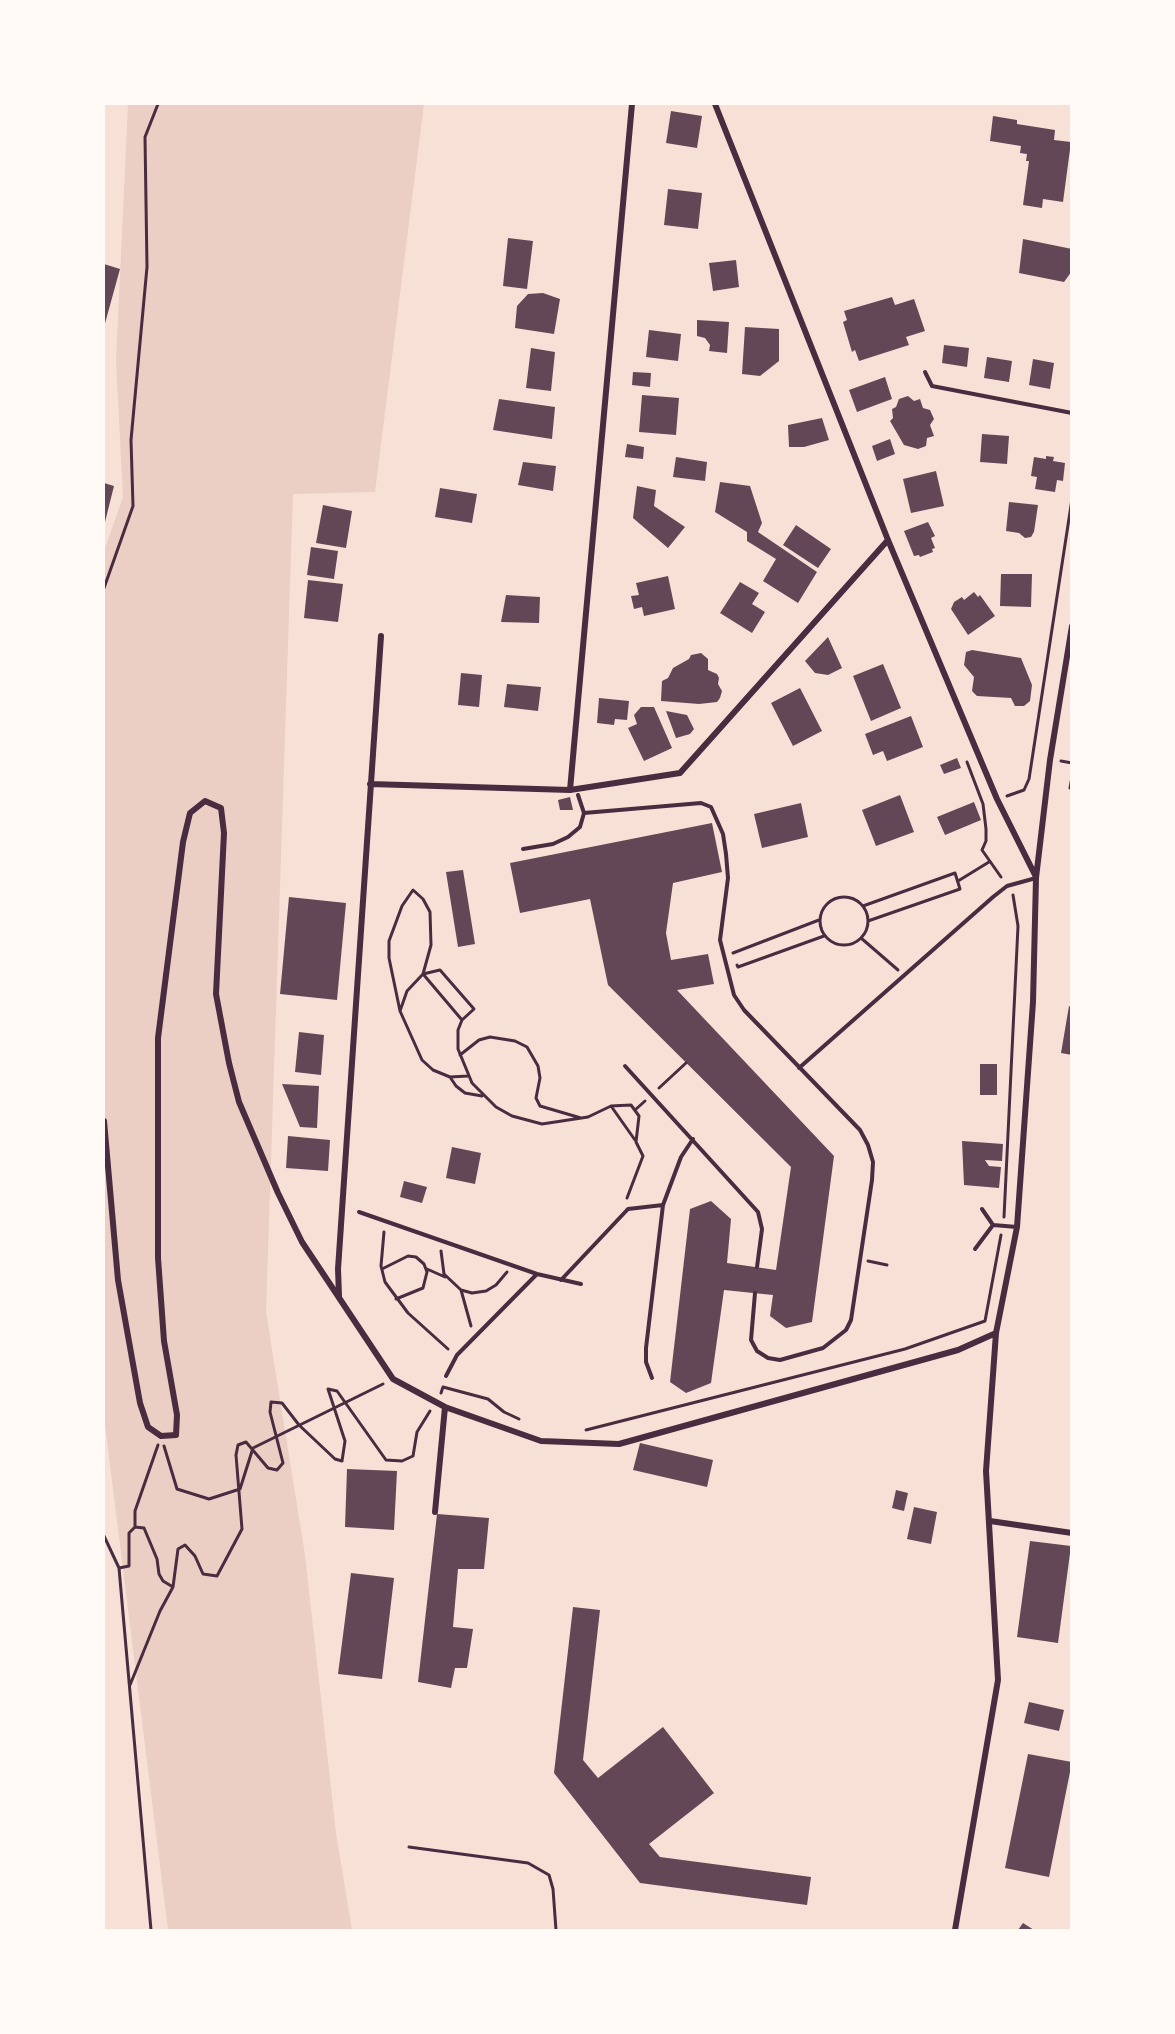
<!DOCTYPE html>
<style>
body{margin:0}
#map{position:relative;width:1175px;height:2034px;overflow:hidden;background:#f7e1d7;font-family:"Roboto Condensed",sans-serif}
canvas{display:block}
.frame{position:absolute;inset:0;border:105px solid #fffaf5;pointer-events:none}
</style>
<div id="map">
<canvas width="1175" height="2034"></canvas>
<div class="frame"></div>
</div>
<script>
const ctx = document.querySelector('canvas').getContext('2d');
ctx.lineJoin = 'round';
function paint(path, color) { ctx.fillStyle = color; ctx.fill(path, 'evenodd'); }
const shape = rows => new Path2D(rows.map(r => 'M' + r).join(''));
function trace(path, color, width, dash) { ctx.strokeStyle = color; ctx.lineWidth = width; ctx.lineCap = dash ? 'butt' : 'round'; ctx.setLineDash(dash || []); ctx.stroke(path); }
const green = shape([
 [128,104,424,104,375,492,293,494,266,1312,305,1555,336,1833,352,1930,168,1930,104,1417,104,551,123,497,116,361]
]);
const building = shape([
 [671,111,702,116,697,148,666,143],
 [993,116,1017,120,1017,124,1055,130,1054,140,1071,142,1063,202,1043,199,1042,208,1023,205,1029,161,1026,161,1027,154,1020,153,1021,146,990,141],
 [668,189,702,193,698,229,664,225],
 [508,238,533,241,527,289,503,286],
 [1023,239,1072,249,1072,271,1064,282,1019,273],
 [736,260,739,287,713,291,709,263],
 [104,264,120,269,104,327],
 [543,293,560,299,554,334,515,328,517,306,528,294],
 [892,297,895,305,914,299,925,331,906,337,909,345,859,361,855,350,852,352,843,322,847,320,844,311],
 [697,320,729,322,727,353,709,351,710,345,705,338,697,336],
 [745,327,779,329,779,361,760,376,742,374],
 [649,330,681,334,678,361,646,357],
 [944,345,969,348,967,367,942,363],
 [531,348,555,352,551,391,526,388],
 [987,357,1012,361,1009,382,984,378],
 [1033,359,1054,363,1050,389,1029,385],
 [633,372,651,373,650,387,632,385],
 [885,377,892,399,857,412,849,390],
 [642,395,679,398,676,435,639,432],
 [908,396,914,401,920,399,923,408,930,410,934,419,930,425,934,436,927,438,926,446,918,449,904,445,890,421,893,418,892,409,896,407,899,399],
 [499,399,555,407,552,439,493,430],
 [822,418,829,440,804,447,789,447,788,425],
 [982,434,1009,436,1007,464,980,462],
 [890,439,895,454,877,461,872,446],
 [627,444,644,447,643,459,625,457],
 [1046,456,1054,457,1053,461,1065,463,1063,481,1057,480,1055,492,1035,489,1037,477,1031,476,1034,457,1046,459],
 [676,457,707,462,705,481,673,477],
 [523,462,556,466,553,491,518,485],
 [936,471,944,506,911,513,903,479],
 [720,482,750,486,762,523,758,532,817,572,798,603,763,581,776,559,747,541,747,532,715,512],
 [104,483,114,486,104,526],
 [637,486,656,490,654,506,685,527,668,548,633,518],
 [440,488,477,494,472,523,435,517],
 [1009,502,1038,505,1034,532,1031,537,1025,538,1019,533,1006,531],
 [323,505,352,511,346,548,316,543],
 [928,522,935,536,931,538,935,548,932,549,933,552,920,557,919,555,914,556,904,531],
 [796,525,831,549,818,568,783,545],
 [311,547,338,551,334,579,307,575],
 [1001,574,1032,574,1031,607,1000,606],
 [668,576,675,609,644,616,642,607,634,609,631,596,639,595,636,583],
 [308,580,343,584,338,622,304,618],
 [740,582,759,593,752,604,765,612,752,633,720,613],
 [974,592,978,597,980,595,995,616,968,635,951,609,954,602,962,597,964,600],
 [506,595,540,597,539,623,501,622],
 [828,637,842,668,828,675,815,673,805,661],
 [972,650,1021,658,1032,685,1030,701,1024,706,1015,706,1011,698,977,696,972,691,974,677,964,665,966,652],
 [701,653,708,659,708,670,717,674,719,678,718,684,722,691,720,698,717,702,699,704,661,701,662,681,668,678,673,668,689,659,691,655],
 [883,664,901,708,871,721,853,676],
 [461,673,482,675,479,707,458,705],
 [507,684,541,687,538,711,504,707],
 [800,688,822,731,793,746,771,703],
 [599,698,629,701,627,720,615,719,614,725,597,723],
 [641,707,654,707,672,748,644,761,628,728,637,724,634,715],
 [666,711,687,715,694,729,690,734,676,738],
 [911,716,923,747,887,761,883,751,873,755,865,734],
 [957,758,961,768,944,774,940,765],
 [900,795,914,832,876,846,862,810],
 [570,797,573,810,560,810,558,800],
 [974,802,981,820,945,835,937,817],
 [801,803,808,837,762,848,754,814],
 [712,823,722,872,673,883,666,933,671,960,708,954,714,984,677,990,834,1156,812,1322,786,1328,770,1316,773,1295,724,1290,711,1383,686,1393,670,1382,690,1209,711,1201,731,1219,727,1263,776,1270,791,1167,608,985,590,899,520,913,510,863],
 [463,870,475,944,458,947,446,872],
 [289,897,346,903,337,1000,280,994],
 [1069,1006,1072,1007,1072,1055,1061,1053],
 [299,1032,324,1035,321,1075,295,1072],
 [980,1064,997,1064,997,1095,980,1095],
 [282,1084,319,1086,317,1128,300,1127],
 [288,1136,330,1140,328,1171,286,1168],
 [962,1141,1003,1144,1002,1161,985,1160,989,1166,1001,1167,999,1188,964,1185],
 [452,1147,481,1153,475,1184,446,1178],
 [404,1181,427,1187,422,1203,400,1197],
 [640,1443,713,1460,707,1487,633,1470],
 [347,1469,397,1471,394,1530,345,1527],
 [896,1490,908,1493,904,1511,892,1508],
 [914,1507,937,1512,931,1544,907,1539],
 [437,1514,489,1518,484,1569,458,1569,453,1627,473,1629,467,1668,455,1668,451,1688,418,1682],
 [1030,1541,1071,1546,1058,1643,1017,1637],
 [351,1573,394,1578,382,1679,338,1674],
 [573,1607,600,1610,583,1760,598,1778,663,1727,714,1793,649,1844,660,1857,811,1877,807,1905,640,1883,554,1773],
 [1029,1702,1064,1710,1059,1731,1024,1723],
 [1028,1754,1072,1762,1049,1877,1005,1868],
 [1023,1923,1034,1930,1018,1930]
]);
const path = shape([
 [104,588,133,506,131,440,147,267,145,137,158,104],
 [1061,761,1072,763],
 [967,762,983,804,986,829,986,841,982,850,1001,877],
 [1070,788,1072,777],
 [1007,796,1024,790,1029,779,1072,499],
 [958,881,989,862],
 '820 921a24 24 0 1 1 48 0a24 24 0 1 1-48 0Z',
 [863,906,955,873,960,889,868,921],
 [861,938,898,970],
 [733,953,819,920],
 [737,965,738,967,824,936],
 [400,1011,407,991,423,974,431,945,430,912,423,899,413,890,402,906,389,941,389,958,400,1011,422,1060,433,1070,450,1077,468,1076],
 [462,1020,474,1009,440,970,423,974,462,1020,458,1030,458,1049,472,1083,496,1107,512,1116,542,1124,588,1117,611,1106,631,1105,639,1116,636,1142,643,1156,627,1198],
 [460,1055,479,1040,490,1037,515,1041,527,1047,538,1066,540,1078,536,1098,540,1106,581,1118],
 [450,1077,456,1086,465,1093,482,1096],
 [659,1088,686,1063],
 [611,1106,635,1140],
 [635,1110,645,1101],
 [1004,1217,1018,926,1013,895],
 [384,1232,381,1266,385,1282,408,1313,448,1349],
 [441,1251,444,1274,461,1290,472,1293,486,1291,496,1285,507,1272],
 [868,1261,887,1265],
 [382,1269,408,1256,416,1257,424,1264,427,1272,423,1288,396,1299],
 [427,1269,445,1277],
 [461,1290,471,1326],
 [441,1393,443,1387,488,1399,504,1412,519,1419],
 [586,1430,905,1349,985,1321,1001,1235],
 [164,1446,177,1489,209,1499,240,1489,253,1448,383,1384],
 [135,1527,135,1511,158,1445],
 [104,1536,119,1568,129,1566,129,1533,135,1527,144,1528,157,1559,159,1574,163,1581,173,1587,178,1549,185,1545,195,1556,203,1574,217,1576,242,1529,236,1455,238,1445,246,1442,268,1468,277,1470,283,1463,270,1412,271,1402,282,1403,299,1425,335,1459,342,1461,345,1441,328,1389,337,1391,386,1460,402,1461,413,1456,417,1432,430,1411],
 [119,1568,151,1930],
 [130,1685,160,1611,173,1587],
 [409,1847,528,1863,549,1875,553,1889,556,1930]
]);
const service = shape([
 [925,372,932,386,1072,413],
 [578,795,584,813,701,803,711,807,723,834,726,854,728,878,720,940,734,995,744,1010,860,1130,868,1145,873,1162,872,1180,851,1320,846,1330,823,1348,780,1360,768,1358,757,1351,751,1340,755,1293],
 [523,849,553,844,568,837,580,827,584,813],
 [625,1066,758,1212,762,1229,757,1267],
 [799,1068,993,897,1007,886,1036,878],
 [982,1209,993,1225],
 [359,1212,537,1274,581,1284],
 [975,1249,993,1225,1017,1227],
 [561,1280,628,1209,663,1205],
 [446,1376,457,1355,537,1274],
 [652,1378,646,1362,646,1348,663,1205,681,1157,693,1139]
]);
const minor = shape([
 [715,104,888,540,997,799,1036,877],
 [370,784,570,790,680,773,888,540],
 [570,790,632,104],
 [104,1121,118,1280,140,1403,148,1427,161,1436,176,1435,177,1415,164,1341,158,1258,158,1038,183,842,190,813,205,801,221,808,224,833,216,994,229,1063,239,1102,278,1193,302,1242,393,1379,445,1407,541,1441,619,1444,958,1350,996,1333],
 [339,1296,338,1269,381,636],
 [435,1512,445,1407],
 [990,1521,1072,1533],
 [955,1930,998,1680,986,1471,996,1333,1017,1227,1033,1002,1036,878,1050,760,1072,626]
]);
paint(green, '#ebcfc5');
paint(building, '#644757');
trace(path, '#4a2c40', 3);
trace(service, '#4a2c40', 4);
trace(minor, '#4a2c40', 6);
</script>
